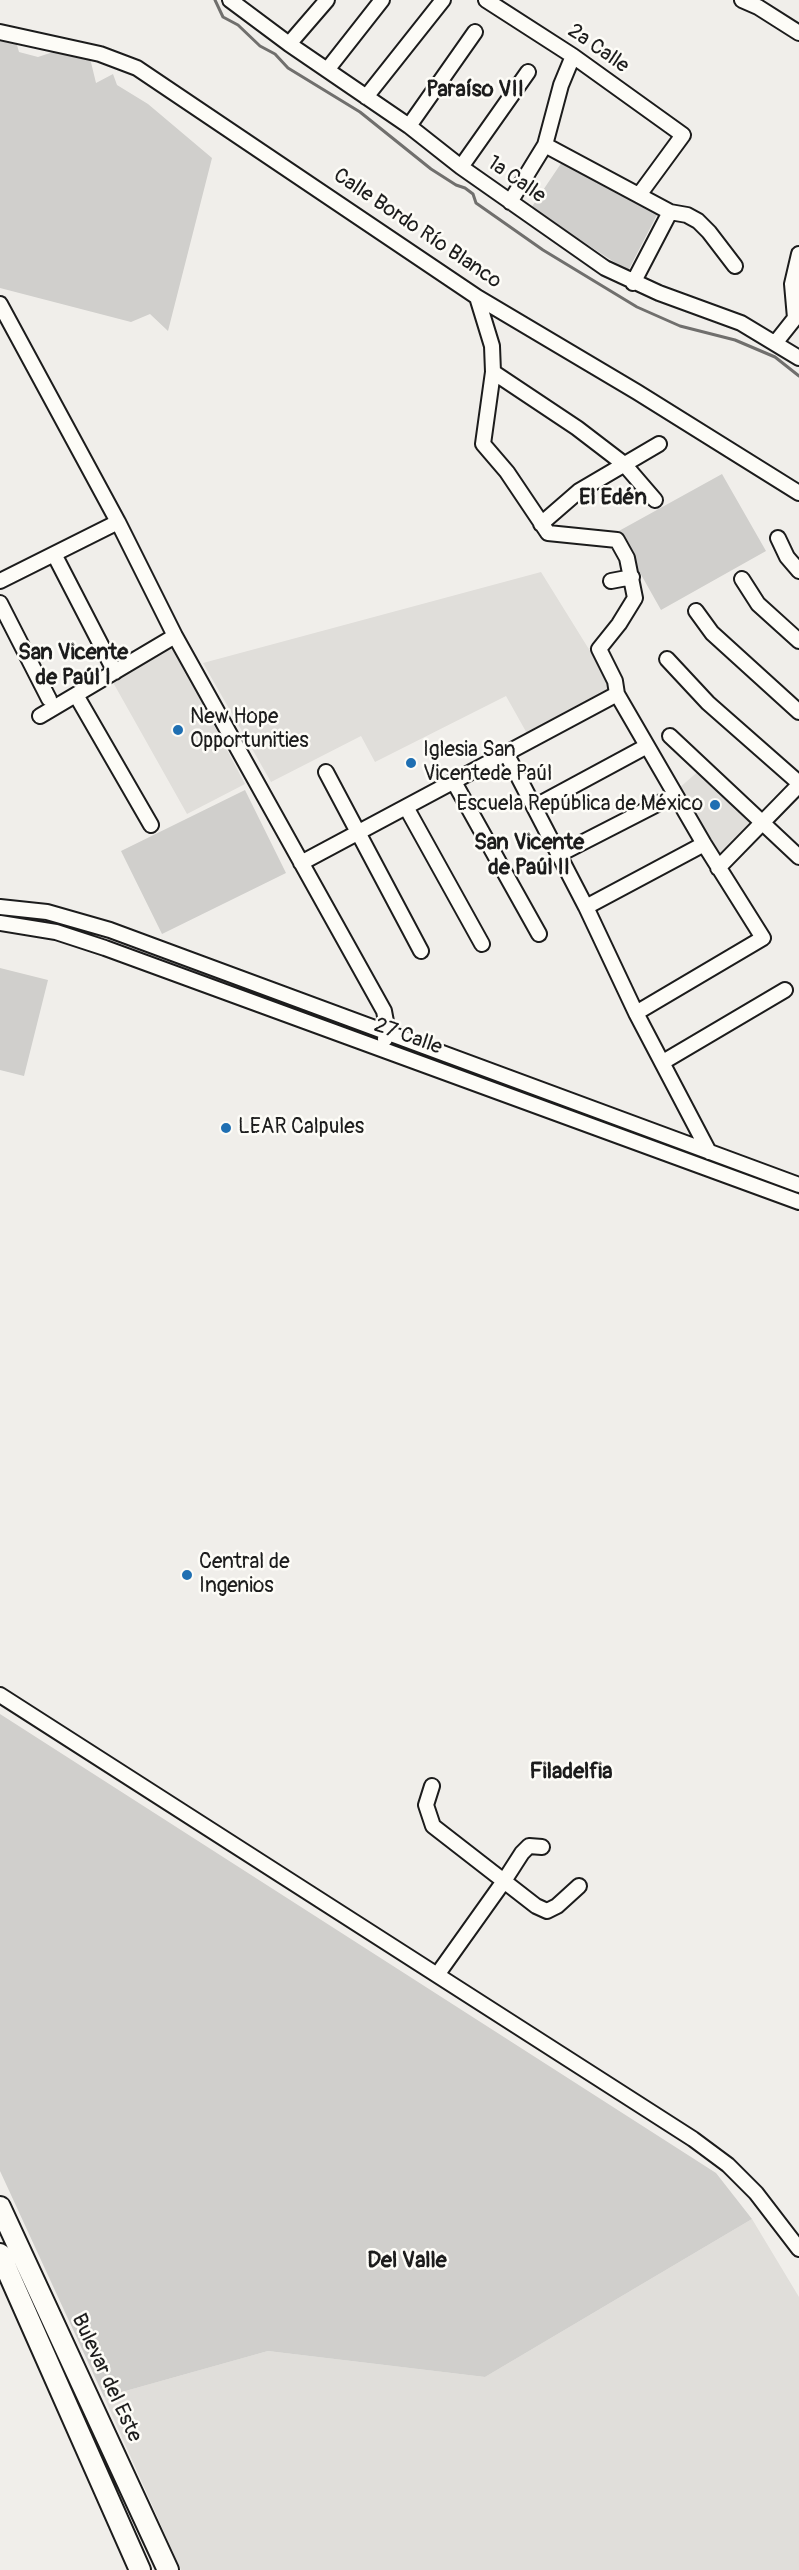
<!DOCTYPE html>
<meta charset="utf-8">
<style>
body{margin:0}
canvas{display:block;background:#f0eeea}
</style>
<canvas width="799" height="2570"></canvas>
<script>
const ctx = document.querySelector('canvas').getContext('2d');
ctx.lineJoin = 'round';
function paint(path, color) { ctx.fillStyle = color; ctx.fill(path, 'evenodd'); }
const shape = rows => new Path2D(rows.map(r => 'M' + r).join(''));
function trace(path, color, width, dash) { ctx.strokeStyle = color; ctx.lineWidth = width; ctx.lineCap = dash ? 'butt' : 'round'; ctx.setLineDash(dash || []); ctx.stroke(path); }
function write(font, color, halo, rows, align = 'center') {
  ctx.font = font + ' Pangolin,sans-serif'; ctx.lineWidth = 5; ctx.setLineDash([]); ctx.textBaseline = 'middle'; ctx.strokeStyle = halo; ctx.fillStyle = color; for (const [text, x, y, turn = 0] of rows) {
    ctx.save(); ctx.translate(x, y); ctx.rotate((+turn || 0) * Math.PI / 180); ctx.textAlign = isNaN(turn) ? turn : align; if (halo) ctx.strokeText(text, 0, 0); ctx.fillText(text, 0, 0); ctx.restore();
  }
}
const built = shape([
 [541,572,613,688,529,737,506,696,375,762,361,736,271,782,203,663],
 [170,642,245,784,187,814,110,677],
 [702,768,759,822,722,858,678,789],
 [752,2219,799,2297,799,2570,181,2570,104,2397,268,2351,485,2377]
]);
const green = shape([
 [0,34,15,38,19,52,38,57,53,52,69,50,89,54,96,83,113,74,117,85,148,104,212,158,168,331,150,314,131,322,0,288],
 [562,162,659,211,628,271,531,208],
 [722,474,766,551,661,610,617,532],
 [245,790,286,873,162,934,121,851],
 [0,968,48,980,24,1076,0,1070],
 [0,1714,716,2173,752,2219,485,2377,268,2351,104,2397,0,2171]
]);
const stream = shape([
 [215,0,223,17,238,25,260,46,275,54,288,68,360,112,431,169,456,185,465,188,473,194,476,203,543,250,637,307,680,326,735,340,775,357,799,376]
]);
const minor = shape([
 [230,0,289,44,409,126,461,167,605,268,659,293,741,323,799,358],
 [486,0,573,56,683,135,639,195],
 [742,0,758,7,799,33],
 [0,32,100,54,137,68,477,297,637,392,799,493],
 [289,44,327,0],
 [327,70,382,0],
 [366,97,443,0],
 [409,126,475,32],
 [545,145,670,212,687,215,698,221,709,232,735,266],
 [461,167,528,72],
 [510,202,545,145,561,85,573,56],
 [633,283,670,212],
 [477,297,492,346,493,372,483,444,507,472,548,533,617,540,627,558,635,598,619,624,599,649,615,681,617,694,704,844,763,938,636,1013],
 [0,304,118,522,175,636,384,1011,387,1027,385,1039],
 [776,342,795,318,792,284,799,254],
 [493,372,577,428,624,464,655,500],
 [541,524,579,491,659,444],
 [778,538,787,557,799,571],
 [54,554,115,672],
 [742,579,758,604,799,641],
 [0,581,118,522],
 [611,581,632,577],
 [0,603,49,699],
 [696,611,712,633,799,712],
 [667,659,708,703,799,783],
 [76,695,151,825],
 [40,716,175,636],
 [670,736,799,857],
 [506,753,586,907,636,1013,709,1152],
 [326,772,421,951],
 [454,782,539,934],
 [406,807,482,944],
 [534,807,647,746],
 [558,855,675,795],
 [301,863,617,694],
 [718,868,799,785],
 [0,907,47,912,110,930,799,1185],
 [586,907,704,844],
 [0,923,56,932,105,948,799,1202],
 [663,1062,785,990],
 [0,1695,693,2139,728,2165,756,2193,799,2249],
 [432,1786,426,1805,433,1826,536,1906,547,1911,557,1906,579,1886],
 [437,1975,504,1881,522,1853,529,1846,542,1847]
]);
const highway = shape([
 [0,2207,168,2570],
 [0,2254,140,2570]
]);
const markers = [
 [178,730,6,"#1f6fb2"],
 [411,763,6,"#1f6fb2"],
 [715,805,6,"#1f6fb2"],
 [226,1128,6,"#1f6fb2"],
 [187,1575,6,"#1f6fb2"]
];
const streetNames = [
 ["2a Calle",598,49,35],
 ["1a Calle",516,180,35],
 ["Calle Bordo Río Blanco",417,229,34],
 ["27 Calle",408,1037,20],
 ["Bulevar del Este",106,2378,65]
];
const poiNames = [
 ["New Hope",190,718],
 ["Opportunities",190,742],
 ["Iglesia San",423,751],
 ["Vicentede Paúl",423,775],
 ["Escuela República de México",703,805,"right"],
 ["LEAR Calpules",238,1128],
 ["Central de",199,1563],
 ["Ingenios",199,1587]
];
const neighbourhoodNames = [
 ["Paraíso VII",475,90],
 ["El Edén",613,498],
 ["San Vicente",73,653],
 ["de Paúl I",73,678],
 ["San Vicente",529,843],
 ["de Paúl II",529,868],
 ["Filadelfia",571,1772],
 ["Del Valle",407,2261]
];
paint(built, '#e0deda');
paint(green, '#d0cfcc');
trace(stream, '#706f6d', 3);
trace(minor, '#1c1c1c', 18);
trace(highway, '#1c1c1c', 24);
trace(minor, '#fdfcf7', 14);
trace(highway, '#fdfcf7', 20);
for (const [x, y, r, color] of markers) { const dot = new Path2D(); dot.arc(x, y, r, 0, 2 * Math.PI); ctx.fillStyle = color; ctx.fill(dot); trace(dot, '#fdfcf7', 2); }
write('21px', '#1c1c1c', '#fdfcf7', streetNames);
write('21px', '#1c1c1c', '#fdfcf7', poiNames, 'left');
write('bold 22px', '#1c1c1c', '#fdfcf7', neighbourhoodNames);
</script>
